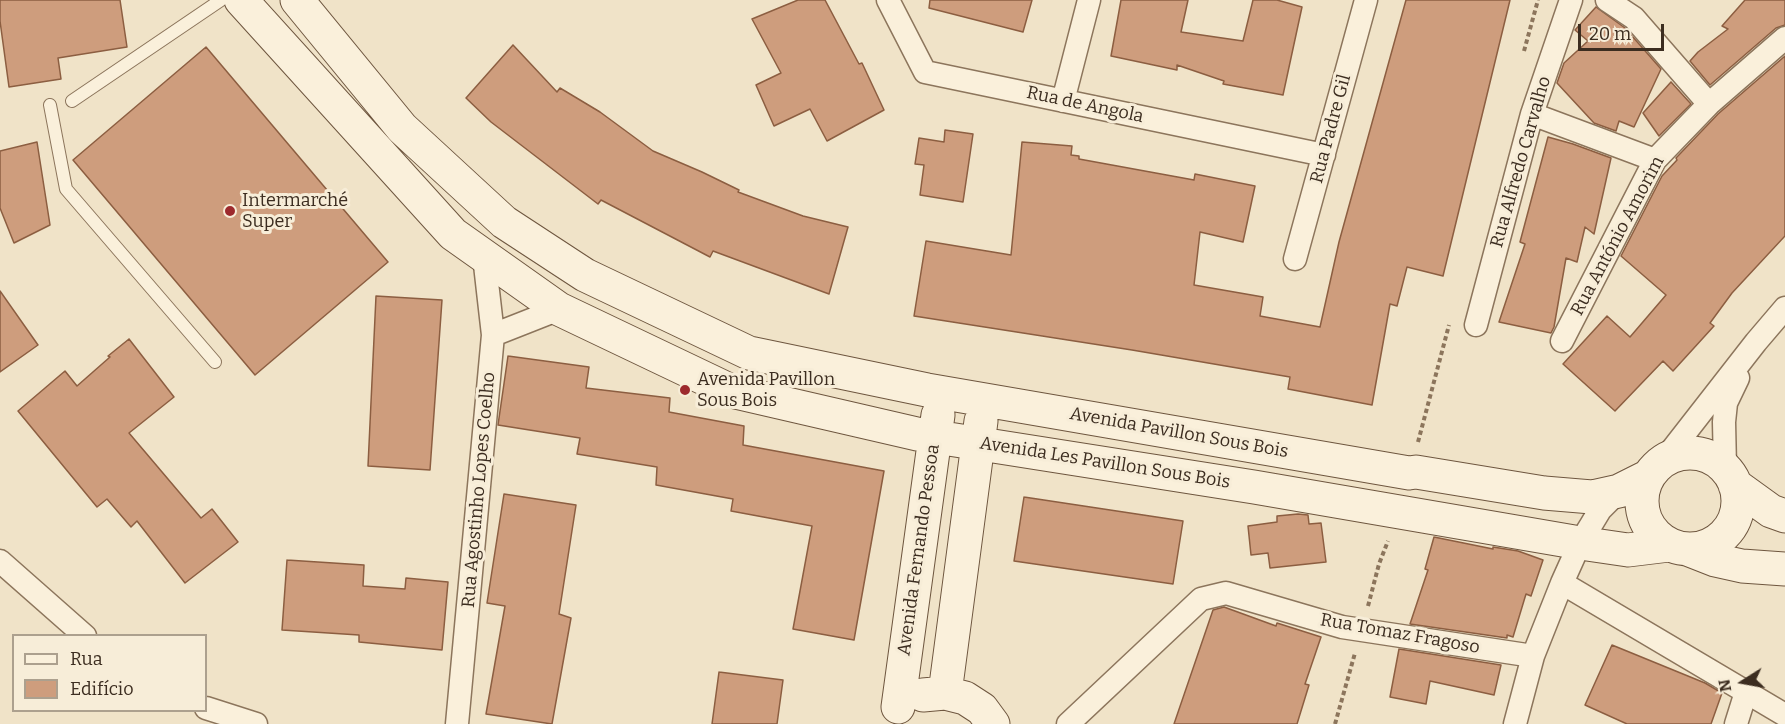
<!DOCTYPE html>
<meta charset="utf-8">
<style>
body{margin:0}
#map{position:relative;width:1785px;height:724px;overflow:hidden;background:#f0e3c8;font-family:Bitter,serif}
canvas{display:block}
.legend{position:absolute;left:12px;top:634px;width:195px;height:78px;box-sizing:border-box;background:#f7edd8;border:2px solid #aca08e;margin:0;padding:8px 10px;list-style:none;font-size:18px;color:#3c2d20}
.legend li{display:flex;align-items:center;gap:12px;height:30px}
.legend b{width:30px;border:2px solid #aca08e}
.north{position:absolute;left:1713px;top:652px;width:60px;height:60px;-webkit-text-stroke:4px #f7edd8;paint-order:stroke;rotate:259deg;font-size:16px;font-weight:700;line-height:24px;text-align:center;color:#3c2d20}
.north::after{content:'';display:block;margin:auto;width:21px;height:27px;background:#3c2d20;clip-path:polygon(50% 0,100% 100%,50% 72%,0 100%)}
.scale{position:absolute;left:1578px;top:24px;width:86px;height:27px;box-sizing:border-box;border:3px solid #3c2d20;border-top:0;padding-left:8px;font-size:18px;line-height:21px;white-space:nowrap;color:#3c2d20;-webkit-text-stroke:4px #f7edd8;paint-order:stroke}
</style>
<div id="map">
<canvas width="1785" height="724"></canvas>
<ul class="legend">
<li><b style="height:8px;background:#faf0db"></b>Rua</li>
<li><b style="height:16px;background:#ce9d7d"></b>Edifício</li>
</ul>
<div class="north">N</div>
<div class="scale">20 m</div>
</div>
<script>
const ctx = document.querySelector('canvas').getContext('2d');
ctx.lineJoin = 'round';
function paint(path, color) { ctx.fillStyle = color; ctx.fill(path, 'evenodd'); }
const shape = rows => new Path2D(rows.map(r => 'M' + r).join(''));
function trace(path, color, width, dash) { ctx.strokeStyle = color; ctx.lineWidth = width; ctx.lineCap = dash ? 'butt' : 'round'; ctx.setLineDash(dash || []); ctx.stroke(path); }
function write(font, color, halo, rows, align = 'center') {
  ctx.font = font + ' Bitter,serif'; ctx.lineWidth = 6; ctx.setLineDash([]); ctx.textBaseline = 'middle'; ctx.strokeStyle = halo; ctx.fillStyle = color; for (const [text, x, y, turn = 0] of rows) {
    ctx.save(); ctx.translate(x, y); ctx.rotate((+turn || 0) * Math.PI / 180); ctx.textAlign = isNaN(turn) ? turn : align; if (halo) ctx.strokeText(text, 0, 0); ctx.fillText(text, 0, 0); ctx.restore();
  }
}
const building = shape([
 [0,0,120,0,127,47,58,58,61,79,9,87,0,21,0,0],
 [798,0,825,0,859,64,862,63,884,110,827,141,810,109,774,126,756,85,781,73,752,19,798,0],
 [930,0,1032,0,1023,32,929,8,930,0],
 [1121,0,1188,0,1181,32,1243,41,1253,0,1277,0,1302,7,1283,95,1223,84,1224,81,1177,65,1177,70,1111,56,1121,0],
 [1406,0,1510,0,1443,276,1407,267,1397,306,1390,304,1372,405,1288,389,1290,377,1132,350,914,316,926,241,1011,255,1022,142,1072,146,1071,155,1079,156,1079,159,1194,180,1195,174,1255,186,1243,242,1200,232,1194,285,1263,297,1260,316,1320,327,1339,242,1406,0],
 [1745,0,1785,0,1785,25,1776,28,1710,85,1690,61,1698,52,1728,29,1722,26,1745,0],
 [1596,7,1625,28,1661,69,1634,127,1619,121,1616,131,1594,123,1557,83,1564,63,1588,41,1575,30,1596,7],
 [513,45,557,92,560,88,600,112,653,151,702,172,739,190,738,192,803,216,848,227,829,294,713,251,710,257,601,200,598,204,491,122,466,98,513,45],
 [206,47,388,262,255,375,73,160,206,47],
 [1785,56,1785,236,1732,293,1710,323,1714,326,1673,371,1663,361,1615,411,1563,364,1607,316,1630,337,1666,295,1621,256,1662,176,1677,160,1676,158,1718,114,1785,56],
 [1671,82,1691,104,1659,136,1643,113,1671,82],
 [945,130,973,134,963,202,920,195,924,165,915,164,919,138,944,142,945,130],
 [1548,137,1573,144,1611,158,1594,234,1585,227,1577,262,1566,258,1554,327,1551,333,1499,322,1525,244,1520,242,1548,137],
 [37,142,50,225,14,243,0,208,0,151,37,142],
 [0,291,38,345,0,372,0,291],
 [376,296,442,300,430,470,368,466,376,296],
 [129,339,174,397,129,433,201,518,212,509,238,542,185,583,137,521,131,527,107,499,97,507,18,411,65,371,77,386,110,357,108,356,129,339],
 [508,356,589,367,586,388,670,398,669,412,744,426,743,445,884,471,854,640,793,629,812,526,731,511,733,499,656,485,657,467,577,454,580,438,498,425,508,356],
 [504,494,576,505,559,614,571,618,552,724,486,714,505,606,487,603,504,494],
 [1024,497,1183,521,1173,584,1014,561,1024,497],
 [1298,514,1308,515,1309,524,1321,523,1326,562,1270,568,1268,553,1251,555,1248,526,1277,522,1277,516,1298,514],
 [1434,537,1493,549,1493,547,1518,551,1543,560,1531,596,1526,594,1513,637,1507,635,1507,638,1410,624,1428,570,1425,569,1434,537],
 [287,560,364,565,363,586,405,589,406,578,448,582,442,650,359,642,359,635,282,630,287,560],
 [1224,607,1276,626,1277,623,1321,637,1305,684,1309,685,1297,724,1174,724,1213,610,1224,607],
 [1612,645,1705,683,1722,693,1711,724,1627,724,1585,705,1612,645],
 [1399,649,1501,665,1494,695,1430,681,1426,704,1390,697,1399,649],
 [719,672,783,680,777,724,712,724,719,672]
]);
const path = shape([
 [1524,51,1538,0],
 [1418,442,1449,325],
 [1368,606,1379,564,1388,541],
 [1335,724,1355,653]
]);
const lane = shape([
 [72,101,221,0],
 [50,105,66,189,215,362]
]);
const street = shape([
 [888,0,925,72,1324,155],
 [1607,0,1634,18,1709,104],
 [1063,101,1089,0],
 [1532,114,1655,160],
 [1295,259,1366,0],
 [1476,325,1532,114,1571,0],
 [493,335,559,309],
 [1562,341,1655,160,1709,104,1785,38],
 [1664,460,1756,342,1785,308],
 [1725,468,1724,422,1726,403,1738,378],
 [0,561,85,636],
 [1562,583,1785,715],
 [206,708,256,724],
 [457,724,493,335,484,256],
 [1068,724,1201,599,1226,593,1342,627,1533,656],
 [1515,724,1533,656,1562,583,1580,543,1591,525,1600,510,1619,491],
 [1736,724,1746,692]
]);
const secondary = shape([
 [241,0,453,234,559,309,731,391,917,434,1254,487,1580,543,1628,550,1669,545],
 [297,0,402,128,504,222,585,275,749,353,927,390,1409,473,1416,472,1544,493,1592,497,1619,491,1649,476],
 '1642 501a48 48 0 1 1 96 0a48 48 0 1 1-96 0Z',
 [1735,485,1771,511,1785,516],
 [1687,549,1715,560,1742,566,1785,569],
 [945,693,981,421],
 [923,695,945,693,965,698,982,709,993,724],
 [898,707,938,415]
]);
const markers = [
 [230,211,6,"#9d2a2d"],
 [685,390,6,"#9d2a2d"]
];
const streetNames = [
 ["Rua de Angola",1085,105,12],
 ["Rua Padre Gil",1331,129,-75],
 ["Rua Alfredo Carvalho",1521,162,-74],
 ["Rua António Amorim",1618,236,-62],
 ["Avenida Pavillon Sous Bois",1179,433,10],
 ["Avenida Les Pavillon Sous Bois",1105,463,9],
 ["Rua Agostinho Lopes Coelho",479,490,-85],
 ["Avenida Fernando Pessoa",919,550,-82],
 ["Rua Tomaz Fragoso",1400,634,10]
];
const poiNames = [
 ["Intermarché",242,201],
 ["Super",242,222],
 ["Avenida Pavillon",697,380],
 ["Sous Bois",697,401]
];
paint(building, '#ce9d7d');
trace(building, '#8c5e41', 1.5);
trace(lane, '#8c755c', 14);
trace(street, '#8c755c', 25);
trace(secondary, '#6e563f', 35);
trace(path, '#8c755c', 4, [4.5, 3]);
trace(lane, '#faf0db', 12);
trace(street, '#faf0db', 22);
trace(secondary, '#faf0db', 33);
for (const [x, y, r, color] of markers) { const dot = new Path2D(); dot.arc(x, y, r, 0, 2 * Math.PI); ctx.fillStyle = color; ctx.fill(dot); trace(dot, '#f7edd8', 2); }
write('18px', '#3c2d20', '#f7edd8', streetNames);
write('18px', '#3c2d20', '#f7edd8', poiNames, 'left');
</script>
